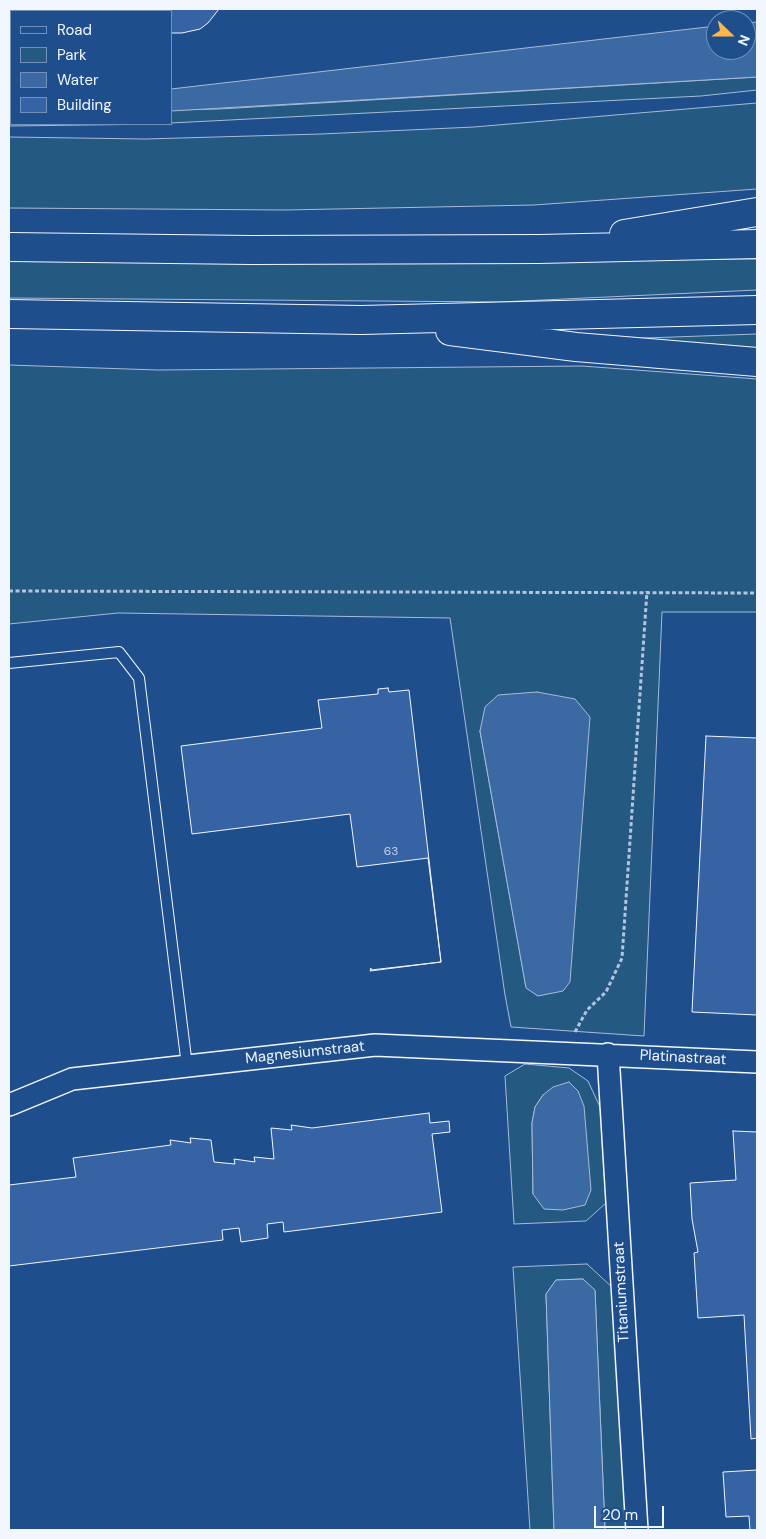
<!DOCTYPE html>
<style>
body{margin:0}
#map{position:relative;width:766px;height:1539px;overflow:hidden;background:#1f4e8c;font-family:"DM Sans",sans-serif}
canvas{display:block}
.frame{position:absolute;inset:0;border:10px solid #f2f6ff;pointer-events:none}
.legend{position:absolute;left:10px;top:10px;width:162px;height:115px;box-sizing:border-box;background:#1f4e8c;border:1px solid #7391ba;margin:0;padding:6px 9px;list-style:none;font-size:15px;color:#f2f6ff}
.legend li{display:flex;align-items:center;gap:10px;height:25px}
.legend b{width:25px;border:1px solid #7391ba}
.north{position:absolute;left:706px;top:10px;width:50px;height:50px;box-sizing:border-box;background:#1f4e8c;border:1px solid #7391ba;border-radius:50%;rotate:112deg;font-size:14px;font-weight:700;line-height:20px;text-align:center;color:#f2f6ff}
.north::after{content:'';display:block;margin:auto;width:18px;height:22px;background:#ffb74d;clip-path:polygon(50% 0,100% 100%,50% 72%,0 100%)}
.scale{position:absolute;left:594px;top:1506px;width:70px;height:22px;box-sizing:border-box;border:2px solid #f2f6ff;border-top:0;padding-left:6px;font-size:15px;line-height:18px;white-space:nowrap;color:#f2f6ff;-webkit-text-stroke:4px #1f4e8c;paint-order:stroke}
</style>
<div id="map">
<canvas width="766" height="1539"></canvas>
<div class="frame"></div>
<ul class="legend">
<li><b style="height:6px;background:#1f4e8c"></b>Road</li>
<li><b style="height:14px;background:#245a82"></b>Park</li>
<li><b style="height:14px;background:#3b69a3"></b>Water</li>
<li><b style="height:14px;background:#3563a3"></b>Building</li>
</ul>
<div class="north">N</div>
<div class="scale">20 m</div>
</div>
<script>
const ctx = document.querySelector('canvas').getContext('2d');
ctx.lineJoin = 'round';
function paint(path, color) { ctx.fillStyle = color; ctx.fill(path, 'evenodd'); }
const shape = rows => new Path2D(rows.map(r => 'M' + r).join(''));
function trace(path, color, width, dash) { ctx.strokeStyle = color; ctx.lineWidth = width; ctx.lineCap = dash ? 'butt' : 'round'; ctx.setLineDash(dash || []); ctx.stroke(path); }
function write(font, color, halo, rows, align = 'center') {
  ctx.font = font + ' "DM Sans",sans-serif'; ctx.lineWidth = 4; ctx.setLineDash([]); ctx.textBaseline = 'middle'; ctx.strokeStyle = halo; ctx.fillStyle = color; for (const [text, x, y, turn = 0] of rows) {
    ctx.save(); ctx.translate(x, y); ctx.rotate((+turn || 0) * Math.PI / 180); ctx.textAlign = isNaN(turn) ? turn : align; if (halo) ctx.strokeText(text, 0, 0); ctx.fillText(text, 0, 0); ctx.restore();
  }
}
const green = shape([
 [757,77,757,90,701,96,171,123,171,110,219,109,757,77],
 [757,103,757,189,534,205,285,210,9,208,9,137,145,139,321,134,474,127,757,103],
 [9,112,11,112,11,124,164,124,9,126,9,112],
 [757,259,757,290,500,302,9,298,9,260,757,259],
 [757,334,757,351,618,339,757,334],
 [9,365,158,370,582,366,757,379,757,612,662,612,644,1036,511,1027,505,995,450,618,118,613,9,624,9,365],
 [480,731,538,996,526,987,480,731],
 [525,1064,569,1068,588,1081,600,1107,606,1203,586,1221,514,1224,505,1076,525,1064],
 [543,1095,533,1194,532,1123,535,1107,543,1095],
 [587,1264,613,1288,626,1530,605,1530,595,1291,583,1279,556,1280,546,1294,554,1530,530,1530,513,1267,587,1264]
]);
const water = shape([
 [757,22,757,77,171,111,171,89,716,26,716,50,746,50,746,23,757,22],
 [537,692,575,699,590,717,570,982,563,991,538,996,526,988,480,731,485,707,498,695,537,692],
 [569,1082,578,1091,584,1106,591,1190,585,1205,563,1210,544,1209,533,1194,532,1123,535,1107,543,1095,553,1087,569,1082],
 [583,1279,595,1290,605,1530,554,1530,546,1294,556,1280,583,1279]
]);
const building = shape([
 [9,9,219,9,208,23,200,29,182,33,171,33,171,11,11,11,11,14,9,14,9,9],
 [388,688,389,692,409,690,441,962,370,971,371,968,371,970,441,962,428,858,357,867,350,814,192,834,181,746,322,728,318,700,378,694,378,689,388,688],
 [706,736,757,738,757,1015,692,1012,706,736],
 [429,1113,430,1123,449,1121,450,1132,432,1134,442,1212,284,1232,283,1222,267,1224,268,1238,241,1242,239,1228,222,1230,223,1240,9,1266,9,1185,76,1177,73,1158,171,1145,170,1140,191,1143,190,1138,211,1140,214,1162,235,1164,234,1159,255,1162,254,1157,274,1159,271,1128,292,1130,291,1125,312,1128,429,1113],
 [733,1131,757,1132,757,1438,751,1439,744,1315,698,1318,694,1253,698,1252,692,1219,690,1183,736,1180,733,1131],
 [757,1470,757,1530,750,1530,749,1516,726,1517,723,1472,757,1470]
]);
const path = shape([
 [9,591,757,593],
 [575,1032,587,1010,606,992,622,958,647,591]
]);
const lane = shape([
 [9,663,119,652,139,678,187,1066]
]);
const street = shape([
 [608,1054,637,1530],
 [9,1105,72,1079,375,1045,757,1062]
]);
const highway = shape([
 [624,234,757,212],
 [9,247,251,250,539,249,757,244],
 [9,314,361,320,757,310],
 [450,331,576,347,757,362]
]);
const numberNames = [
 ["63",391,852]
];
const streetNames = [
 ["Magnesiumstraat",305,1053,-6],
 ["Platinastraat",683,1058,3],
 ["Titaniumstraat",622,1292,-93]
];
paint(green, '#245a82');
trace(green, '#a8bbd7', 1);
paint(water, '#3b69a3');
trace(water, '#a8bbd7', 1);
paint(building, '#3563a3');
trace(building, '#f2f6ff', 1);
trace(lane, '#f2f6ff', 12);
trace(street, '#f2f6ff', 24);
trace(highway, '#f2f6ff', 30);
trace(path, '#b3c4dc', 3, [4, 2.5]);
trace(lane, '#1f4e8c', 10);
trace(street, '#1f4e8c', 21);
trace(highway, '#1f4e8c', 28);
write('12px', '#c3d1e8', null, numberNames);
write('15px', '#f2f6ff', '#1f4e8c', streetNames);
</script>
